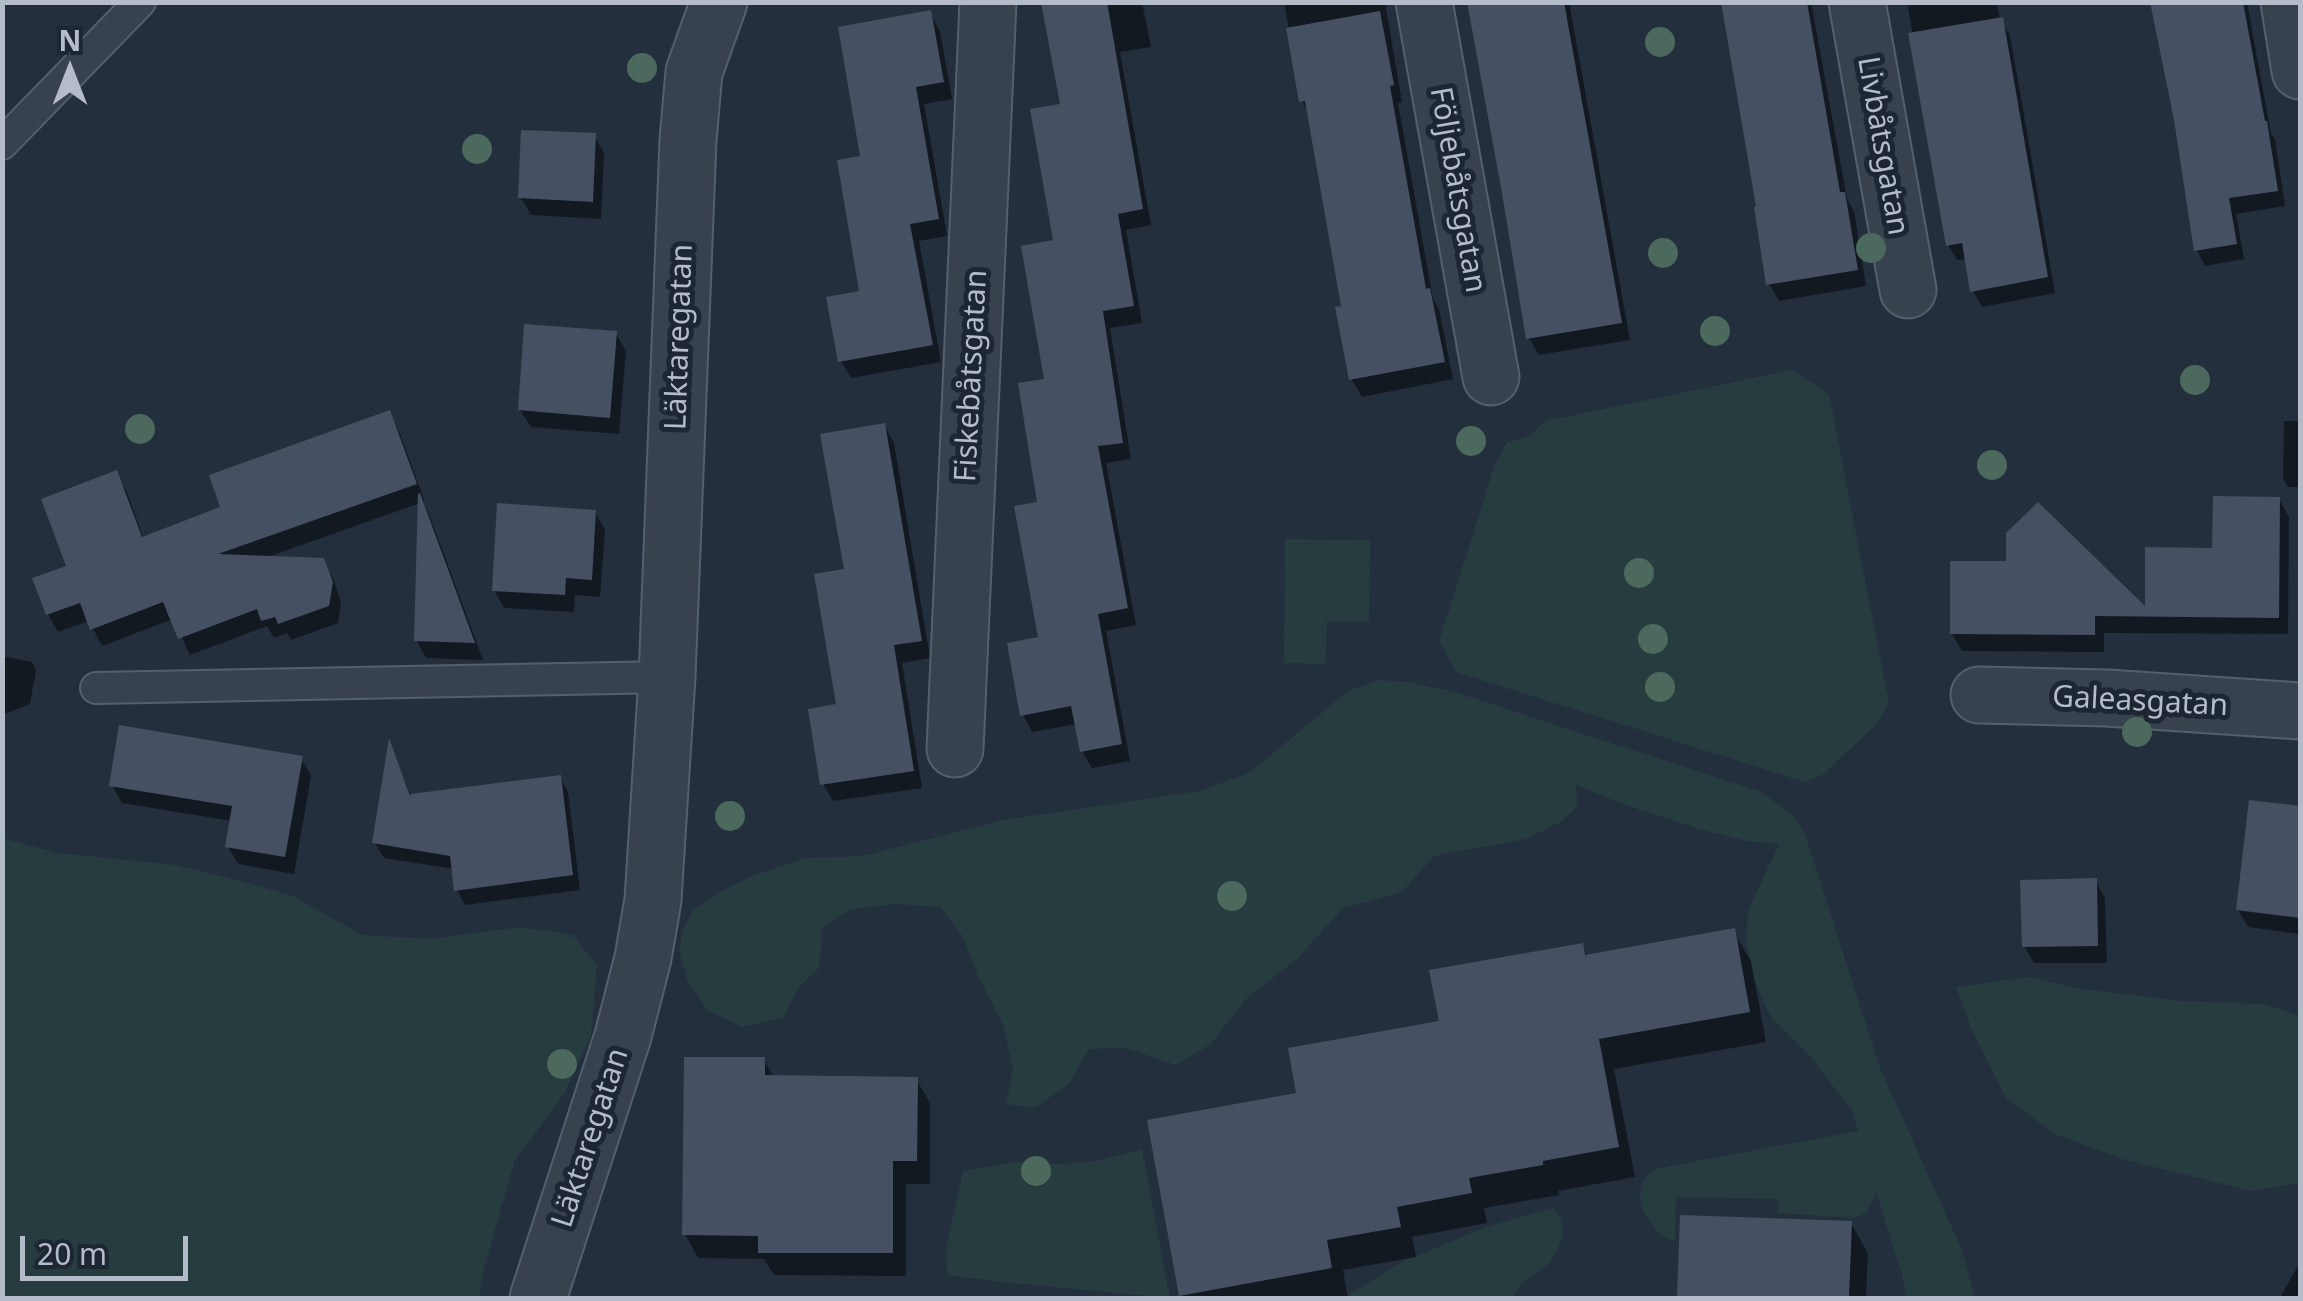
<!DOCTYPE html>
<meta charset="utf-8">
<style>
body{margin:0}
#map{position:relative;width:2303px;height:1301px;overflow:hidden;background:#242f3e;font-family:"Noto Sans",sans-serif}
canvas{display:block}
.frame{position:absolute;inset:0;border:5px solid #b4bcc9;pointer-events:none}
.north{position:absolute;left:20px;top:20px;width:100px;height:100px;-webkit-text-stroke:8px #1d2633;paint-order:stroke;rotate:0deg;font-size:28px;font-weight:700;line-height:40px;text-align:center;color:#b4bcc9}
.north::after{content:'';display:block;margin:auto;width:35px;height:45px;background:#b4bcc9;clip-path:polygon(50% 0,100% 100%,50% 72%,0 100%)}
.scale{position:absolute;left:20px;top:1236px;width:168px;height:45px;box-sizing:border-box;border:5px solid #b4bcc9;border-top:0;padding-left:12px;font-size:30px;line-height:35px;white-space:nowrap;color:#b4bcc9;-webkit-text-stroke:8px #1d2633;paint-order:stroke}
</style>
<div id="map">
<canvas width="2303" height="1301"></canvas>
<div class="frame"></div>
<div class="north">N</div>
<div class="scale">20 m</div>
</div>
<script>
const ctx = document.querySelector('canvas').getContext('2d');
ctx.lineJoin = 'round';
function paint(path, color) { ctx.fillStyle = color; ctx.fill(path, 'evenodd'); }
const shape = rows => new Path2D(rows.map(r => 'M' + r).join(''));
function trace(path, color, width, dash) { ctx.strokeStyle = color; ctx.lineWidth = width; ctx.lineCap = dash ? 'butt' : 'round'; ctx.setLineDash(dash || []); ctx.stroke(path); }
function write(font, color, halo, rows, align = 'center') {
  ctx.font = font + ' "Noto Sans",sans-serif'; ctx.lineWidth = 10; ctx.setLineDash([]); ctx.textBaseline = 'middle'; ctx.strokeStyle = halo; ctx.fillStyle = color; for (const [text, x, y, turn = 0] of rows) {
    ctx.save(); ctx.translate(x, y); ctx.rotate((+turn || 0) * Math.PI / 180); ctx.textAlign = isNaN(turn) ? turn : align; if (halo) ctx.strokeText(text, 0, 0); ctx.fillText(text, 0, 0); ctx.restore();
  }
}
const green = shape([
 [1792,370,1829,394,1889,704,1875,725,1824,774,1805,782,1456,672,1439,641,1495,464,1507,442,1528,437,1545,421],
 [1285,539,1370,540,1369,621,1327,621,1326,664,1284,663],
 [1380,680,1406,682,1451,691,1759,791,1791,813,1805,834,1880,1068,1962,1250,1975,1298,1906,1298,1903,1279,1876,1192,1867,1212,1856,1218,1778,1213,1779,1199,1676,1197,1675,1241,1661,1236,1644,1213,1639,1196,1644,1179,1654,1169,1858,1131,1852,1111,1810,1056,1771,1018,1753,977,1746,937,1749,908,1779,844,1747,841,1703,830,1628,806,1576,785,1577,806,1562,821,1526,839,1434,856,1401,893,1343,908,1298,958,1246,999,1211,1044,1176,1065,1126,1048,1089,1049,1069,1084,1035,1108,1006,1104,1013,1068,1003,1025,976,972,963,937,940,907,897,904,851,909,823,928,819,968,798,988,783,1018,742,1027,708,1011,688,982,679,949,682,932,693,910,722,891,750,877,805,858,863,856,1004,820,1199,791,1249,773,1348,691],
 [2,838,57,853,176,865,249,883,293,896,362,935,431,939,520,927,573,935,597,966,591,1036,564,1094,515,1160,483,1273,479,1298,3,1298],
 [2029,977,2082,989,2181,1001,2264,1004,2300,1016,2300,1183,2252,1191,2125,1160,2055,1134,2006,1098,1971,1028,1956,987],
 [1142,1149,1170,1298,1000,1282,948,1275,945,1253,963,1171,1018,1162,1059,1164,1097,1161],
 [1553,1208,1562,1219,1562,1240,1550,1263,1523,1283,1511,1298,1344,1298,1402,1262,1486,1227]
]);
const shadow = shape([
 [1044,2,1142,2,1151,47,1120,52,1151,225,1126,230,1142,323,1110,328,1131,459,1106,463,1136,625,1106,631,1130,761,1092,768,1082,751,1077,724,1032,732,1023,715,1041,639,1040,504,1063,106],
 [1284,2,1385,2,1402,102,1398,103,1433,299,1439,309,1453,379,1362,397,1352,380,1338,309,1344,308,1310,114,1302,101],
 [1469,2,1569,2,1630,340,1539,355,1529,338],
 [1723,2,1811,2,1847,199,1854,211,1866,286,1779,301,1769,284,1759,208],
 [1907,2,1997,2,2000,20,2010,35,2055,293,1982,307,1973,291,1967,259,1957,260,1948,245],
 [2154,2,2247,2,2271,134,2275,139,2285,206,2236,214,2244,259,2205,266,2197,250],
 [930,13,940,31,952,99,924,104,947,236,919,241,941,362,851,378,841,361,862,293,863,158],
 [594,136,604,153,601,219,531,215,521,198],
 [616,334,626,351,619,434,531,427,520,410],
 [389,413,399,431,425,502,423,502,429,514,483,660,426,658,416,640,420,503,265,558,322,560,333,578,341,602,338,623,291,640,287,633,274,638,267,626,190,655,173,619,102,646,89,621,58,632,48,614,36,580,69,567,116,473,126,490,144,539,223,509],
 [2284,421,2300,421,2300,487,2288,487,2283,478],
 [884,425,894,443,930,658,902,663,922,788,833,801,823,784,839,707,847,571],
 [2279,499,2289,517,2288,634,2104,633,2104,652,1962,651,1952,634,1953,563,2147,612,2215,550],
 [595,512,605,530,600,597,575,595,574,612,504,608,494,590],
 [2,656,32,662,36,670,30,704,2,715],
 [390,745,411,796,560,777,568,792,580,890,465,905,457,890,454,869,384,858,375,843],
 [301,758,311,776,294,874,238,864,228,847,232,821,122,803,112,785],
 [2251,803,2300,809,2300,934,2248,927,2238,910],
 [2095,880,2105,898,2107,963,2034,963,2024,946],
 [1733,931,1751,961,1766,1042,1614,1069,1635,1177,1558,1191,1559,1195,1484,1208,1487,1223,1412,1237,1416,1257,1343,1270,1348,1298,1184,1298,1182,1295,1299,1095,1442,1023,1581,946,1588,957],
 [764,1060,774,1078,916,1079,930,1103,930,1184,906,1184,906,1276,774,1275,764,1259,698,1258,685,1234],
 [1683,1217,1851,1223,1868,1253,1866,1298,1680,1298],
 [2300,1262,2300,1298,2280,1298]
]);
const building = shape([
 [1041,2,1107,2,1143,209,1118,214,1134,306,1103,311,1123,443,1098,446,1128,608,1098,614,1122,744,1080,752,1071,706,1020,716,1007,643,1038,637,1014,506,1037,502,1018,383,1044,379,1021,246,1053,240,1030,109,1060,104],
 [1467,2,1564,2,1622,323,1526,339,1502,193],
 [1721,2,1807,2,1840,192,1845,192,1858,270,1766,285,1754,207,1756,206],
 [2150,2,2243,2,2265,121,2267,121,2278,191,2229,198,2237,244,2194,251,2174,120],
 [931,10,944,82,916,87,939,219,910,224,933,345,838,362,826,297,859,291,837,160,860,156,838,27],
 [1380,11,1394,85,1390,86,1426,289,1430,288,1445,362,1349,380,1335,307,1341,306,1305,101,1299,102,1286,28],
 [2003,17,2048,277,1970,292,1962,243,1946,246,1908,33],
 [521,130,596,133,593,202,518,198],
 [524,324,617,331,610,418,518,410],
 [390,410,417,484,218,554,324,558,333,582,329,606,278,624,275,617,261,621,257,609,178,639,163,602,90,630,80,603,46,615,32,578,66,566,41,499,117,470,142,537,220,507,209,475],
 [885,423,922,641,894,645,914,771,820,785,808,709,836,704,814,574,844,569,820,434],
 [420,493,475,643,414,641,418,494],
 [2213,496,2280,497,2279,618,2095,616,2095,635,1950,634,1950,561,2006,561,2006,533,2038,502,2145,606,2145,547,2212,548],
 [497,503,596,510,592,580,566,578,565,595,492,591],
 [119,725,303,756,285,857,225,847,232,806,109,786],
 [389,738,410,796,410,794,561,775,573,875,454,891,450,856,372,843],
 [2249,800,2300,806,2300,918,2236,910],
 [2097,878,2098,946,2022,947,2020,880],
 [1735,928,1750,1012,1599,1039,1619,1147,1543,1161,1543,1165,1469,1178,1472,1193,1397,1207,1401,1227,1327,1240,1332,1268,1179,1296,1147,1120,1296,1093,1288,1048,1439,1021,1429,970,1583,943,1585,955],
 [684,1057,765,1057,765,1075,918,1077,917,1161,893,1161,893,1253,758,1253,758,1236,682,1235],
 [1680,1215,1852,1221,1849,1298,1677,1298]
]);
const service = shape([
 [2,144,140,2],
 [96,688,667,677]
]);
const minor = shape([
 [1424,2,1491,377],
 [1857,2,1908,290],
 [2289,2,2300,71],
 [1979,695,2107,698,2300,711],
 [955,749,988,2]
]);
const tertiary = shape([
 [538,1298,623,1036,643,958,653,900,667,677,688,140,694,72,719,2]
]);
const trees = [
 [1660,42],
 [642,68],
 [477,149],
 [1871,248],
 [1663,253],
 [1715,331],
 [2195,380],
 [140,429],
 [1471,441],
 [1992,465],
 [1639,573],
 [1653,639],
 [1660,687],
 [2137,732],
 [730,816],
 [1232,896],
 [562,1064],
 [1036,1171]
];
const streetNames = [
 ["Livbåtsgatan",1882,146,80],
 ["Följebåtsgatan",1457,190,80],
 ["Läktaregatan",680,337,-88],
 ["Fiskebåtsgatan",972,376,-87],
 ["Galeasgatan",2140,702,3],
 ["Läktaregatan",591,1138,-72]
];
paint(green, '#263c3f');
paint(shadow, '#0007');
paint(building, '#455162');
trace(service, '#565f6c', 34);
trace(minor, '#565f6c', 59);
trace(tertiary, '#565f6c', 59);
trace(service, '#38414e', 30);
trace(minor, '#38414e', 55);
trace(tertiary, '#38414e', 55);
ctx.fillStyle = '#4b6a5d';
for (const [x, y] of trees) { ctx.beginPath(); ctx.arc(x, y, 15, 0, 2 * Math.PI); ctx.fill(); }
write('30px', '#b4bcc9', '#1d2633', streetNames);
</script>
